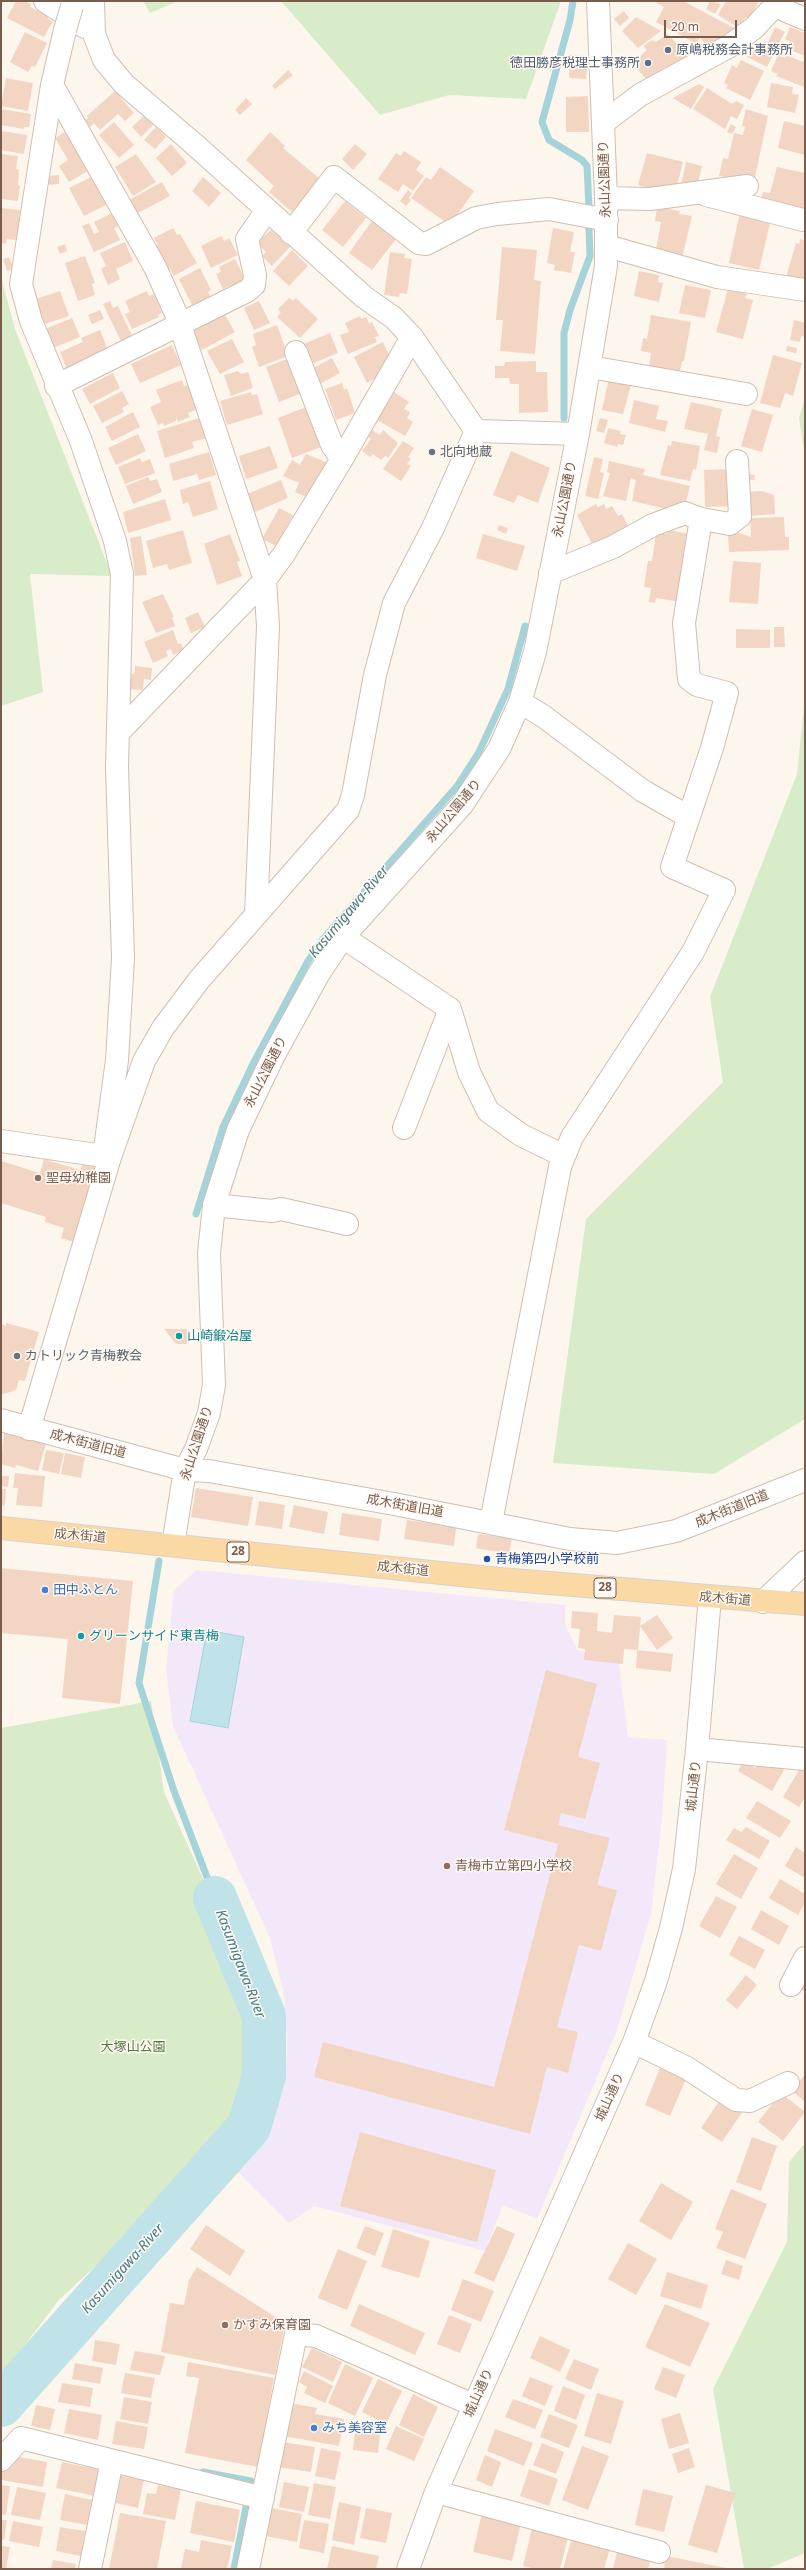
<!DOCTYPE html>
<meta charset="utf-8">
<style>
body{margin:0}
#map{position:relative;width:806px;height:2570px;overflow:hidden;background:#fdf6ec;font-family:"Noto Sans",sans-serif}
canvas{display:block}
.frame{position:absolute;inset:0;border:2px solid #7a5c4d;pointer-events:none}
.scale{position:absolute;left:664px;top:20px;width:73px;height:18px;box-sizing:border-box;border:2px solid #7a5c4d;border-top:0;padding-left:5px;font-size:12px;line-height:14px;white-space:nowrap;color:#7a5c4d;-webkit-text-stroke:3px #fffaf3;paint-order:stroke}
</style>
<div id="map">
<canvas width="806" height="2570"></canvas>
<div class="frame"></div>
<div class="scale">20 m</div>
</div>
<script>
const ctx = document.querySelector('canvas').getContext('2d');
ctx.lineJoin = 'round';
function paint(path, color) { ctx.fillStyle = color; ctx.fill(path, 'evenodd'); }
const shape = rows => new Path2D(rows.map(r => 'M' + r).join(''));
function trace(path, color, width, dash) { ctx.strokeStyle = color; ctx.lineWidth = width; ctx.lineCap = dash ? 'butt' : 'round'; ctx.setLineDash(dash || []); ctx.stroke(path); }
function write(font, color, halo, rows, align = 'center') {
  ctx.font = font + ' "Noto Sans","Noto Sans JP",sans-serif'; ctx.lineWidth = 3; ctx.setLineDash([]); ctx.textBaseline = 'middle'; ctx.strokeStyle = halo; ctx.fillStyle = color; for (const [text, x, y, turn = 0] of rows) {
    ctx.save(); ctx.translate(x, y); ctx.rotate((+turn || 0) * Math.PI / 180); ctx.textAlign = isNaN(turn) ? turn : align; if (halo) ctx.strokeText(text, 0, 0); ctx.fillText(text, 0, 0); ctx.restore();
  }
}
const education = shape([
 [197,1570,565,1605,565,1625,578,1651,618,1655,628,1737,667,1740,662,1819,651,1914,617,2030,537,2219,503,2205,485,2251,314,2206,289,2223,238,2172,271,2125,285,2084,287,2044,284,1995,270,1938,173,1726,166,1669,174,1590]
]);
const green = shape([
 [143,1,178,1,150,13],
 [281,1,561,1,526,99,449,95,380,115],
 [1,277,15,329,112,576,30,574,43,692,1,706],
 [805,398,805,457,799,418],
 [805,697,805,1419,714,1474,553,1463,586,1219,723,1082,710,997,797,774],
 [151,1701,164,1792,269,2027,264,2076,244,2126,58,2301,1,2377,1,1728],
 [805,2143,805,2553,767,2569,744,2569,713,2389,787,2242,789,2162]
]);
const water = shape([
 [207,1630,244,1637,228,1728,190,1721,207,1630]
]);
const stream = shape([
 [573,1,570,20,542,122,549,140,582,160,587,166,589,208],
 [564,418,564,333,570,310,590,256,589,228],
 [196,1214,223,1127,252,1066,308,961,323,939,458,785,479,752,508,689,525,626],
 [159,1561,139,1683,174,1791,215,1898],
 [203,2472,251,2481,234,2569]
]);
const river = shape([
 [1,2405,249,2127,264,2076,264,2016,215,1898]
]);
const building = shape([
 [16,1,24,1,31,4,30,7,49,16,48,19,53,21,44,37,7,18],
 [653,1,683,1,736,29,707,47,700,37,697,44,656,22,664,7],
 [710,1,721,4,715,14,706,9],
 [726,1,759,1,749,19,746,17,739,28,718,15],
 [624,11,629,18,620,26,614,19],
 [636,17,661,31,638,48,622,31],
 [775,27,785,32,767,67,747,57,761,42,767,45],
 [790,27,805,33,805,56,788,49,791,42,785,39],
 [25,32,47,43,35,67,32,66,28,72,10,62],
 [668,34,688,57,667,69,665,67,648,81,632,63,647,50,643,46,652,40,656,42],
 [570,55,588,56,586,79,569,78],
 [778,55,785,58,786,55,803,62,805,57,804,87,776,76,778,74,771,71],
 [741,60,764,71,750,100,726,88,728,85,724,83,732,65,737,68],
 [288,70,293,75,275,89,272,86],
 [6,78,33,83,28,111,1,106],
 [771,83,793,87,792,94,799,95,795,113,767,107],
 [699,84,704,87,691,109,673,98],
 [707,88,732,104,736,101,744,105,737,119,731,116,725,129,693,109],
 [115,91,134,113,125,121,118,114,100,130,94,123,90,127,85,120,88,118,87,116],
 [588,96,589,132,566,132,566,97],
 [246,98,252,104,240,115,235,110],
 [1,109,31,114,29,127,24,127,24,129,1,125],
 [746,109,768,116,754,182,719,176,723,158,728,159,734,133,743,135,745,127,742,126],
 [144,116,153,125,141,137,132,127],
 [784,121,805,126,805,155,778,148],
 [114,122,134,145,119,158,99,135],
 [731,124,736,127,732,134,727,132],
 [156,127,166,137,155,149,144,140],
 [68,130,91,169,69,182,59,166,68,160,55,138],
 [1,131,27,135,24,154,1,150],
 [270,132,285,146,283,148,320,179,292,212,269,192,274,186,246,160],
 [171,144,187,163,172,176,156,158],
 [355,144,367,154,353,170,342,159],
 [404,151,421,162,416,170,424,176,413,191,403,184,398,192,378,179,396,153,401,156],
 [647,153,683,162,676,190,665,192,638,185],
 [1,154,18,156,16,169,19,170,18,185,20,186,18,201,1,199],
 [136,154,156,182,133,196,115,167],
 [686,162,702,166,697,187,680,189],
 [440,167,474,191,450,225,411,198,426,177,431,180],
 [777,167,805,173,805,216,760,203,763,192,770,193],
 [59,175,59,184,48,185,48,176],
 [91,177,106,205,84,216,69,188],
 [203,177,221,193,209,207,192,191],
 [162,182,170,196,136,214,129,200],
 [408,190,412,193,409,198,411,200,406,206,400,201],
 [345,201,366,218,343,247,322,230],
 [657,207,680,211,679,214,692,216,682,258,655,254,661,222,655,221],
 [1,208,20,210,18,240,7,239,6,244,1,243],
 [740,212,771,219,759,270,729,263],
 [112,213,118,227,114,228,120,240,94,252,82,226,89,223,94,234,99,232,94,222],
 [372,221,396,239,372,270,349,253],
 [173,228,177,235,180,234,197,263,174,276,170,269,166,272,153,248,158,245,154,238],
 [553,228,574,232,570,252,575,252,571,273,554,270,555,265,547,263],
 [271,230,291,246,272,266,262,256,266,252,256,243],
 [221,236,224,241,229,238,238,255,211,268,201,246],
 [800,239,805,241,805,277,803,283,786,277,796,243,799,244],
 [125,242,133,261,116,269,120,279,108,285,101,269,106,266,100,253],
 [65,244,67,251,60,254,57,247],
 [502,247,537,250,534,280,541,281,535,354,500,351,503,320,496,320],
 [292,250,308,266,289,286,273,271],
 [390,252,405,254,404,258,412,259,407,294,400,293,399,297,384,295],
 [85,256,95,283,92,284,95,295,78,301,65,263],
 [9,257,14,269,7,271,3,259],
 [235,259,246,281,230,289,229,286,223,289,216,274,221,272,219,267],
 [200,268,211,290,208,292,211,298,193,307,179,279],
 [639,271,659,275,658,282,663,283,659,302,634,296],
 [685,285,711,290,705,318,679,313],
 [728,289,747,294,745,298,753,300,743,339,716,332],
 [60,291,69,316,45,324,36,299],
 [147,291,149,296,154,294,162,313,158,315,159,317,132,329,125,314,130,312,125,301],
 [289,298,293,301,296,298,318,319,300,338,277,317,281,312,278,309],
 [110,301,113,308,118,306,133,338,122,343,103,304],
 [259,301,270,323,254,330,244,308],
 [100,310,104,319,92,324,88,315],
 [224,313,235,332,202,350,192,332],
 [651,315,691,322,684,361,682,361,680,371,649,366,651,353,641,351,643,338,647,339],
 [360,316,361,319,366,317,369,323,372,322,379,336,375,337,377,342,348,354,340,335,349,332,345,323],
 [72,318,80,337,53,348,45,329],
 [794,320,805,323,805,337,801,336,800,342,790,340],
 [277,325,288,356,259,367,252,347,256,345,253,334],
 [100,330,109,353,67,370,60,352,83,342,81,338],
 [330,333,338,353,309,365,301,345],
 [232,339,244,362,220,374,207,351],
 [383,342,391,359,380,376,367,383,354,357],
 [172,345,181,365,140,383,131,364],
 [787,346,797,348,796,353,786,351],
 [773,355,802,363,793,396,785,393,780,408,760,403],
 [290,358,302,393,279,402,266,367],
 [332,358,340,373,318,385,310,370],
 [536,361,536,372,547,372,548,412,519,413,519,384,510,384,509,378,495,378,495,366,504,366,505,362],
 [238,371,241,374,248,372,253,388,231,396,224,375],
 [113,373,120,388,90,404,82,389],
 [609,378,631,385,623,414,602,410],
 [182,380,184,386,188,385,198,409,188,413,190,417,178,422,176,416,176,421,164,426,163,423,158,425,150,407,161,402,156,390],
 [342,383,344,390,347,388,355,413,336,420,325,389],
 [122,391,129,404,122,408,124,412,102,423,93,406],
 [251,392,252,395,257,394,263,414,227,425,220,401],
 [394,392,409,402,404,409,410,412,407,418,413,422,405,436,377,420],
 [634,400,659,406,656,419,668,421,665,432,629,423],
 [691,402,722,409,716,436,720,437,717,453,704,450,708,434,684,429],
 [306,407,321,447,292,458,278,418],
 [752,409,773,415,762,452,741,446],
 [133,412,140,427,112,441,105,427],
 [199,418,207,438,192,442,194,448,165,458,157,431],
 [600,418,608,420,604,433,596,431],
 [608,428,621,431,620,434,626,435,623,445,618,444,617,447,604,443],
 [372,430,380,435,383,430,398,443,388,458,385,456,381,460,373,454,370,457,362,451,371,439,367,436],
 [138,434,146,451,116,465,108,448],
 [403,441,414,448,408,457,411,459,407,464,411,466,401,481,383,469],
 [672,441,700,446,696,470,693,469,690,481,660,475,668,445,671,446],
 [270,446,278,468,246,479,239,456],
 [511,451,550,468,538,503,518,495,514,503,493,495],
 [209,452,216,475,199,480,197,474,173,481,169,464],
 [306,454,328,463,313,490,311,488,306,497,295,492,299,483,283,476,292,460,300,465],
 [594,457,603,459,600,472,604,473,598,499,585,496],
 [140,458,142,462,150,459,155,473,125,484,118,467],
 [609,461,645,469,643,475,690,486,686,502,681,502,679,512,632,501,636,480,631,478,626,501,603,496,610,473,607,472],
 [729,469,732,506,705,507,704,470],
 [748,474,755,475,754,480,747,479],
 [148,477,150,481,157,479,162,492,133,504,126,486],
 [281,480,288,498,255,512,247,494],
 [210,481,218,509,193,517,188,502,183,504,180,490],
 [762,491,774,495,775,514,748,516,746,492],
 [165,499,171,520,128,533,123,512],
 [596,504,598,507,604,504,606,509,612,506,618,516,622,514,630,530,594,548,577,515],
 [279,508,293,515,276,546,262,539],
 [784,517,785,537,789,537,789,550,729,552,728,534,739,533,751,537,750,518],
 [499,525,508,528,506,534,497,530],
 [183,530,192,563,169,570,167,564,153,568,146,541],
 [668,530,691,534,681,602,656,598,655,603,649,602,651,588,644,587,648,561,652,561,656,532,667,534],
 [230,534,240,561,237,562,242,576,217,585,204,544],
 [483,534,525,546,517,571,476,558],
 [141,536,147,575,135,576,130,538],
 [733,561,761,563,758,604,729,602],
 [163,594,174,617,172,617,175,626,156,633,142,602],
 [198,612,205,627,191,633,185,618],
 [774,627,784,627,785,647,774,647],
 [736,629,770,630,770,648,736,648],
 [173,630,178,644,181,643,184,650,173,655,171,649,166,651,168,656,153,663,144,642],
 [135,666,152,668,151,680,144,679,143,690,129,689,130,674,134,674],
 [44,1159,80,1170,83,1163,96,1167,74,1242,61,1238,64,1228,45,1222,46,1217,1,1203,1,1161,40,1173],
 [6,1323,39,1332,25,1381,19,1380,16,1390,1,1395,1,1324,6,1326],
 [164,1329,187,1329,187,1344,176,1344],
 [4,1432,46,1444,38,1471,16,1465,15,1468,1,1464],
 [46,1450,64,1453,59,1474,42,1470],
 [65,1453,85,1457,81,1478,61,1474],
 [15,1473,45,1476,42,1507,16,1505,18,1488,13,1488],
 [1,1476,9,1476,8,1487,1,1486],
 [196,1488,253,1497,248,1526,191,1517],
 [1,1489,6,1489,5,1506,1,1505],
 [259,1501,285,1505,282,1529,255,1525],
 [294,1505,328,1512,324,1534,289,1527],
 [342,1513,382,1519,379,1541,339,1535],
 [407,1520,456,1527,454,1546,404,1539],
 [478,1534,512,1539,509,1554,476,1548],
 [1,1568,133,1581,120,1704,62,1698,68,1639,1,1633],
 [572,1611,598,1613,597,1631,612,1633,614,1615,641,1617,638,1650,624,1649,623,1664,584,1660,585,1649,578,1648,580,1629,571,1628],
 [657,1615,673,1638,657,1650,640,1626],
 [637,1650,673,1654,671,1672,636,1668],
 [546,1670,597,1684,578,1757,600,1763,585,1819,561,1813,558,1825,610,1838,597,1885,617,1890,601,1951,579,1945,557,2027,578,2032,568,2073,547,2067,530,2134,314,2077,323,2042,494,2087,558,1844,504,1830],
 [762,1756,784,1770,772,1791,738,1771,744,1761,755,1768],
 [802,1765,805,1767,805,1798,799,1807,783,1797],
 [757,1801,791,1821,780,1838,746,1818],
 [746,1827,770,1841,759,1859,726,1840,734,1828,741,1832],
 [796,1847,805,1853,805,1878,785,1866],
 [734,1854,758,1868,741,1899,716,1884],
 [780,1879,805,1894,805,1903,798,1915,769,1898],
 [716,1896,737,1907,720,1938,699,1926],
 [761,1910,789,1926,779,1945,751,1929],
 [739,1936,765,1950,755,1969,729,1955],
 [746,1975,757,1985,737,2009,726,2000],
 [805,1980,805,1992,800,1989],
 [660,2068,686,2079,670,2116,645,2105],
 [805,2074,805,2102,792,2091],
 [781,2093,805,2112,783,2141,758,2122],
 [722,2097,743,2111,722,2142,701,2128],
 [360,2132,496,2170,477,2242,340,2206],
 [752,2137,777,2146,761,2191,736,2182],
 [661,2183,693,2202,671,2240,639,2221],
 [731,2189,767,2204,745,2259,716,2248,723,2232,715,2229],
 [206,2225,245,2251,230,2276,190,2249],
 [365,2226,384,2233,375,2256,356,2248],
 [497,2226,515,2234,494,2282,474,2273],
 [393,2229,430,2241,419,2278,381,2267],
 [628,2243,657,2259,636,2295,608,2279],
 [338,2249,367,2261,347,2310,318,2298],
 [726,2260,743,2266,739,2280,721,2274],
 [197,2267,285,2323,275,2375,161,2352,170,2303,184,2305,189,2280],
 [667,2272,708,2285,701,2309,660,2296],
 [463,2279,494,2291,481,2322,451,2310],
 [359,2304,425,2333,415,2355,350,2326],
 [665,2304,710,2323,690,2367,645,2347],
 [449,2315,472,2324,460,2353,437,2344],
 [540,2336,570,2350,560,2372,530,2358],
 [95,2340,120,2344,116,2365,92,2361],
 [312,2348,342,2362,333,2382,302,2367],
 [135,2351,165,2356,160,2375,130,2370],
 [574,2359,599,2369,591,2390,565,2379],
 [188,2362,274,2378,258,2467,185,2453,199,2378,186,2376],
 [75,2363,103,2368,100,2384,72,2379],
 [345,2364,373,2378,355,2416,328,2403],
 [663,2367,685,2375,676,2398,654,2389],
 [304,2371,333,2386,325,2403,304,2393,307,2387,299,2382],
 [125,2373,155,2378,151,2398,121,2393],
 [530,2377,553,2386,545,2406,522,2396],
 [378,2379,402,2391,386,2424,362,2412],
 [62,2383,93,2388,90,2407,58,2402],
 [563,2386,585,2395,576,2420,554,2411],
 [597,2393,624,2401,611,2444,584,2436],
 [413,2394,438,2407,424,2437,399,2425],
 [124,2397,152,2402,148,2424,120,2419],
 [513,2399,543,2410,535,2429,505,2417],
 [290,2403,317,2408,315,2414,344,2419,339,2446,284,2436],
 [36,2405,55,2409,50,2430,31,2426],
 [69,2409,102,2415,98,2440,64,2433],
 [680,2413,689,2443,669,2449,661,2419],
 [549,2414,578,2425,569,2448,540,2437],
 [116,2421,148,2427,144,2449,112,2444],
 [356,2422,381,2425,378,2453,353,2450],
 [396,2426,424,2439,414,2461,386,2449],
 [495,2429,533,2443,524,2466,487,2451],
 [282,2442,315,2447,311,2472,278,2467],
 [542,2443,564,2452,556,2474,533,2465],
 [582,2446,609,2456,588,2510,562,2500],
 [321,2448,341,2452,335,2480,315,2476],
 [689,2448,695,2467,678,2473,672,2454],
 [485,2455,501,2462,492,2487,476,2480],
 [13,2456,47,2462,43,2487,1,2480,1,2471],
 [62,2462,101,2470,95,2496,56,2488],
 [529,2469,558,2479,549,2506,520,2496],
 [121,2476,144,2480,138,2508,116,2503],
 [284,2482,309,2487,304,2512,279,2507],
 [314,2483,336,2487,330,2519,308,2515],
 [1,2485,10,2486,6,2515,1,2514],
 [158,2485,181,2489,175,2520,143,2514,147,2493,156,2494],
 [706,2485,735,2493,717,2553,688,2545],
 [17,2487,46,2493,40,2520,11,2515],
 [643,2489,673,2496,664,2532,635,2525],
 [65,2494,92,2500,87,2525,60,2520],
 [196,2501,240,2510,234,2542,190,2533],
 [339,2502,361,2507,354,2545,332,2540],
 [271,2508,302,2514,297,2542,266,2536],
 [366,2508,392,2513,386,2543,360,2538],
 [483,2509,522,2519,512,2561,473,2552],
 [120,2513,166,2521,157,2569,109,2569],
 [1,2520,7,2520,4,2540,1,2539],
 [304,2520,329,2524,324,2553,299,2548],
 [13,2521,43,2527,39,2547,9,2541],
 [533,2524,569,2533,560,2569,536,2569,523,2566],
 [60,2527,85,2531,81,2556,56,2551],
 [572,2537,610,2548,604,2569,563,2569],
 [201,2540,232,2546,227,2569,181,2569,185,2549,199,2552],
 [1,2546,10,2547,6,2569,1,2569],
 [332,2546,379,2556,376,2569,327,2569],
 [618,2548,651,2557,648,2569,613,2569],
 [666,2556,726,2568,726,2569,664,2569],
 [53,2560,76,2564,75,2569,51,2569]
]);
const minor = shape([
 [45,1,85,27],
 [93,1,94,34,104,60,124,84,194,144,364,297,394,318,412,337,476,431,578,434],
 [778,2,784,10,805,19],
 [65,30,52,85,21,284,31,321,81,441,115,541,122,574,117,767,123,958,117,1060,104,1156],
 [52,85,155,267,177,316,265,580,268,626,256,915],
 [603,123,640,95,728,47,754,28,779,1],
 [706,195,803,220],
 [606,198,650,199,747,186],
 [291,233,334,177,419,243,426,244,476,218,497,214,549,209,607,220],
 [607,246,717,277,805,290],
 [296,352,332,445,342,459],
 [590,367,746,394],
 [56,386,247,291,254,285,255,275,247,239,267,210],
 [701,519,730,524,740,516,737,461],
 [520,702,543,716,643,791,689,817],
 [118,733,265,580,284,554,342,459,412,337],
 [343,937,450,1009,404,1128],
 [450,1009,469,1072,488,1111,521,1135,564,1156],
 [1,1141,110,1157],
 [214,1205,272,1211,281,1209,347,1224],
 [1,1420,185,1470,209,1471,394,1504,570,1539,617,1543,676,1531,805,1480],
 [29,1429,110,1157,144,1061,163,1028,199,980,348,810,353,795,375,675,394,603,433,528,476,431],
 [491,1522,560,1167,572,1137,693,952,724,890,672,867,712,748,727,693,697,685,689,679,684,623,701,519,685,513,653,525,613,547,550,573],
 [173,1545,185,1470,196,1449,209,1413,214,1385,209,1253,214,1205,238,1130,274,1055,318,975,343,937,462,805,499,749,520,702,535,652,578,434,606,266,606,198,598,1],
 [763,1602,805,1562],
 [697,1749,805,1759],
 [791,1985,805,1958],
 [634,2042,687,2068,736,2100,750,2101,788,2083],
 [1,2460,21,2438,263,2498],
 [436,2492,659,2552],
 [90,2569,112,2461],
 [248,2569,296,2334,316,2336,473,2405],
 [408,2569,436,2492,634,2042,656,1981,671,1928,684,1869,697,1749,710,1597]
]);
const major = shape([
 [1,1528,500,1579,805,1604]
]);
const minorBridge = shape([
 [65,30,72,6]
]);
const markers = [
 [668,50,4,"#5c6f8a"],
 [648,63,4,"#5c6f8a"],
 [432,452,4,"#6b7280"],
 [38,1178,4,"#8d6e63"],
 [179,1336,4,"#0f9aa8"],
 [17,1356,4,"#6b7280"],
 [487,1559,4,"#1a4fb4"],
 [45,1590,4,"#3f7fe0"],
 [81,1636,4,"#0f9aa8"],
 [447,1866,4,"#8d6e63"],
 [225,2325,4,"#8d6e63"],
 [314,2428,4,"#3f7fe0"]
];
const shields = [
 [238,1552,22],
 [605,1588,22]
];
const shieldNames = [
 ["28",238,1552],
 ["28",605,1588]
];
const serviceNames = [
 ["原嶋税務会計事務所",676,50],
 ["徳田勝彦税理士事務所",640,63,"right"]
];
const streetNames = [
 ["永山公園通り",605,179,-92],
 ["永山公園通り",565,499,-79],
 ["永山公園通り",454,811,-50],
 ["永山公園通り",266,1072,-63],
 ["永山公園通り",197,1443,-72],
 ["成木街道旧道",88,1444,15],
 ["成木街道旧道",405,1506,10],
 ["成木街道旧道",732,1509,-22],
 ["成木街道",80,1536,5],
 ["成木街道",403,1569,6],
 ["成木街道",725,1599,5],
 ["城山通り",694,1786,-84],
 ["城山通り",610,2097,-66],
 ["城山通り",479,2393,-66]
];
const worshipNames = [
 ["北向地蔵",440,452],
 ["カトリック青梅教会",25,1356]
];
const educationNames = [
 ["聖母幼稚園",46,1178],
 ["青梅市立第四小学校",455,1866],
 ["かすみ保育園",233,2325]
];
const cultureNames = [
 ["山崎鍛冶屋",187,1336],
 ["グリーンサイド東青梅",89,1636]
];
const transitNames = [
 ["青梅第四小学校前",495,1559]
];
const shopNames = [
 ["田中ふとん",53,1590],
 ["みち美容室",322,2428]
];
const parkNames = [
 ["大塚山公園",133,2047]
];
const waterNames = [
 ["Kasumigawa-River",349,912,-50],
 ["Kasumigawa-River",240,1964,69],
 ["Kasumigawa-River",123,2269,-48]
];
paint(education, '#f3e8fa');
paint(green, '#d8ecc9');
paint(water, '#bfe3e8');
trace(water, '#a5d3da', 1);
trace(stream, '#a5d3da', 7);
trace(river, '#bfe3e8', 44);
paint(building, '#f3d5c3');
trace(minor, '#d1beb0', 24);
trace(major, '#dad1cd', 24);
trace(minor, '#fff', 22);
trace(major, '#fbd9a5', 22);
trace(minorBridge, '#d1beb0', 24, []);
trace(minorBridge, '#fff', 22);
for (const [x, y, r, color] of markers) { const dot = new Path2D(); dot.arc(x, y, r, 0, 2 * Math.PI); ctx.fillStyle = color; ctx.fill(dot); trace(dot, '#fffaf3', 1.5); }
for (const [x, y, w] of shields) { const box = new Path2D(); box.roundRect(x - w / 2, y - 10, w, 20, 3); ctx.fillStyle = '#fffaf3'; ctx.fill(box); trace(box, '#7a5c4d', 1); }
write('bold 12px', '#7a5c4d', null, shieldNames);
write('13px', '#4e5e75', '#fffaf3', serviceNames, 'left');
write('13px', '#7a5c4d', '#fffaf3', streetNames);
write('13px', '#5b616d', '#fffaf3', worshipNames, 'left');
write('13px', '#785e54', '#fffaf3', educationNames, 'left');
write('13px', '#0d838f', '#fffaf3', cultureNames, 'left');
write('13px', '#164399', '#fffaf3', transitNames, 'left');
write('13px', '#366cbe', '#fffaf3', shopNames, 'left');
write('13px', '#537a41', '#fffaf3', parkNames);
write('italic 14px', '#437c86', '#fffaf3', waterNames);
</script>
